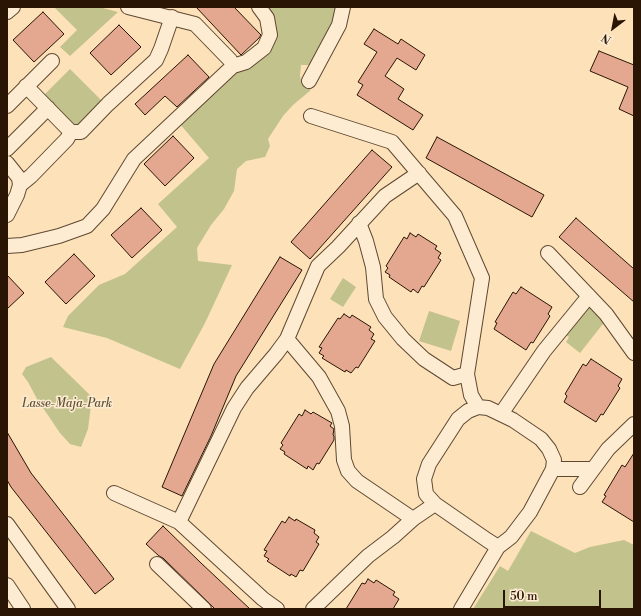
<!DOCTYPE html>
<style>
body{margin:0}
#map{position:relative;width:641px;height:616px;overflow:hidden;background:#fce1b9;font-family:"Libre Bodoni",serif}
canvas{display:block}
.frame{position:absolute;inset:0;border:8px solid #2a1504;pointer-events:none}
.north{position:absolute;left:593px;top:8px;width:40px;height:40px;-webkit-text-stroke:3px #fdecd2;paint-order:stroke;rotate:212deg;font-size:11px;font-weight:700;line-height:16px;text-align:center;color:#2a1504}
.north::after{content:'';display:block;margin:auto;width:14px;height:18px;background:#2a1504;clip-path:polygon(50% 0,100% 100%,50% 72%,0 100%)}
.scale{position:absolute;left:503px;top:590px;width:98px;height:18px;box-sizing:border-box;border:2px solid #2a1504;border-top:0;padding-left:5px;font-size:12px;line-height:14px;white-space:nowrap;color:#2a1504;-webkit-text-stroke:3px #fdecd2;paint-order:stroke}
</style>
<div id="map">
<canvas width="641" height="616"></canvas>
<div class="frame"></div>
<div class="north">N</div>
<div class="scale">50 m</div>
</div>
<script>
const ctx = document.querySelector('canvas').getContext('2d');
ctx.lineJoin = 'round';
function paint(path, color) { ctx.fillStyle = color; ctx.fill(path, 'evenodd'); }
const shape = rows => new Path2D(rows.map(r => 'M' + r).join(''));
function trace(path, color, width, dash) { ctx.strokeStyle = color; ctx.lineWidth = width; ctx.lineCap = dash ? 'butt' : 'round'; ctx.setLineDash(dash || []); ctx.stroke(path); }
function write(font, color, halo, rows, align = 'center') {
  ctx.font = font + ' "Libre Bodoni",serif'; ctx.lineWidth = 3; ctx.setLineDash([]); ctx.textBaseline = 'middle'; ctx.strokeStyle = halo; ctx.fillStyle = color; for (const [text, x, y, turn = 0] of rows) {
    ctx.save(); ctx.translate(x, y); ctx.rotate((+turn || 0) * Math.PI / 180); ctx.textAlign = isNaN(turn) ? turn : align; if (halo) ctx.strokeText(text, 0, 0); ctx.fillText(text, 0, 0); ctx.restore();
  }
}
const green = shape([
 [54,7,99,7,118,12,70,56,60,47,77,30],
 [267,7,337,7,333,26,312,65,301,65,300,76,302,85,311,90,293,105,283,116,268,139,270,146,265,157,246,161,237,169,234,191,224,209,211,225,197,248,198,261,232,265,205,323,180,369,107,338,63,327,68,316,99,285,125,274,177,227,158,204,209,158,179,123,238,72,266,55,272,49,275,39],
 [70,69,103,102,77,128,44,95],
 [343,278,356,287,343,307,330,299],
 [587,305,606,320,580,353,566,342,569,337,564,334],
 [429,311,460,321,451,351,419,341],
 [51,357,92,397,88,429,81,447,70,444,60,433,37,399,28,382,22,374,26,367],
 [531,531,575,553,590,547,624,540,634,545,634,609,473,609,500,566,508,571]
]);
const building = shape([
 [196,7,234,7,261,35,259,38,241,55,196,7],
 [43,12,64,34,34,62,13,40,43,12],
 [119,25,141,47,111,75,90,53,119,25],
 [374,29,398,44,401,39,425,55,416,70,397,58,385,76,404,89,398,99,423,115,413,130,357,95,363,85,358,82,377,52,364,44,374,29],
 [599,51,634,65,634,116,619,109,628,87,590,71,599,51],
 [188,55,209,77,177,107,165,96,145,115,135,104,188,55],
 [173,136,194,158,165,186,144,164,173,136],
 [437,137,544,195,532,217,426,158,437,137],
 [372,150,392,167,310,259,291,242,372,150],
 [141,208,162,230,132,258,111,235,141,208],
 [576,218,634,269,634,302,559,237,576,218],
 [410,233,416,237,418,234,437,246,435,249,441,253,438,258,441,260,424,287,422,286,418,293,413,289,411,292,389,277,390,275,385,272,388,268,386,266,404,237,407,239,410,233],
 [74,254,95,276,66,304,45,282,74,254],
 [280,257,302,270,236,376,211,436,182,496,162,487,214,364,280,257],
 [7,275,24,293,7,309,7,275],
 [521,287,552,307,548,314,550,316,533,343,531,342,526,350,494,329,497,323,495,322,513,292,516,294,521,287],
 [344,314,350,318,352,315,371,327,369,330,374,334,371,339,375,341,358,368,356,367,351,373,346,370,345,372,322,358,324,356,319,353,322,348,319,347,338,318,340,319,344,314],
 [591,359,622,379,618,386,620,388,603,415,601,414,596,422,564,402,567,396,565,394,583,364,586,366,591,359],
 [305,410,311,414,313,412,332,423,330,426,334,429,333,435,334,436,334,440,319,464,317,463,313,470,308,466,307,469,284,454,285,452,280,449,283,445,281,443,299,414,302,416,305,410],
 [7,432,31,473,114,579,95,594,11,487,7,480,7,432],
 [634,453,634,522,602,502,606,496,604,495,622,465,625,467,634,453],
 [289,517,295,521,296,519,315,530,314,533,319,537,316,542,319,544,303,571,300,570,296,577,291,574,290,576,267,561,269,559,264,556,267,551,264,550,282,521,285,523,289,517],
 [163,526,201,563,250,609,215,609,163,558,159,556,146,544,163,526],
 [368,579,374,583,376,580,395,592,393,595,399,599,393,609,346,609,362,583,365,584,368,579]
]);
const minor = shape([
 [7,12,13,7],
 [233,66,246,62,264,48,270,35,267,18,259,7],
 [309,81,339,25,343,7],
 [7,106,52,61],
 [311,116,392,142,455,216,482,278,467,374,471,395,478,407],
 [71,132,81,132,108,104,156,60,161,49,172,17],
 [7,149,48,108],
 [7,163,19,178,20,185,17,195,7,215],
 [20,185,31,176,67,139,71,132,26,86],
 [359,223,366,241,373,267,376,299,385,317,403,339,424,359,453,378,467,374],
 [7,246,22,245,59,236,87,226,103,209,134,159,233,66,230,60,195,24,128,7],
 [548,253,606,314,634,353],
 [287,339,319,377,338,411,342,426,344,460,348,471,357,481,413,519],
 [501,414,544,351,589,296],
 [553,469,593,469],
 [580,487,608,449,634,424],
 [114,493,179,522],
 [435,504,426,494,424,479,429,464,458,419,468,411,478,407,488,408,513,420,541,439,549,449,554,460,553,469,530,512,511,537,498,547],
 [7,524,68,609],
 [157,564,204,609],
 [7,585,23,609],
 [277,609,263,599,179,522,234,408,247,388,276,354,287,339,318,266,338,247,385,196,419,173],
 [313,609,368,556,393,537,413,519,435,504,487,540,498,547,461,609]
]);
const parkNames = [
 ["Lasse-Maja-Park",67,404]
];
paint(green, '#c2c28d');
paint(building, '#e3a88f');
trace(building, '#2a1504', 1);
trace(minor, '#5e4831', 16);
trace(minor, '#fdecd2', 14);
write('italic 12px', '#5f5234', '#fdecd2', parkNames);
</script>
